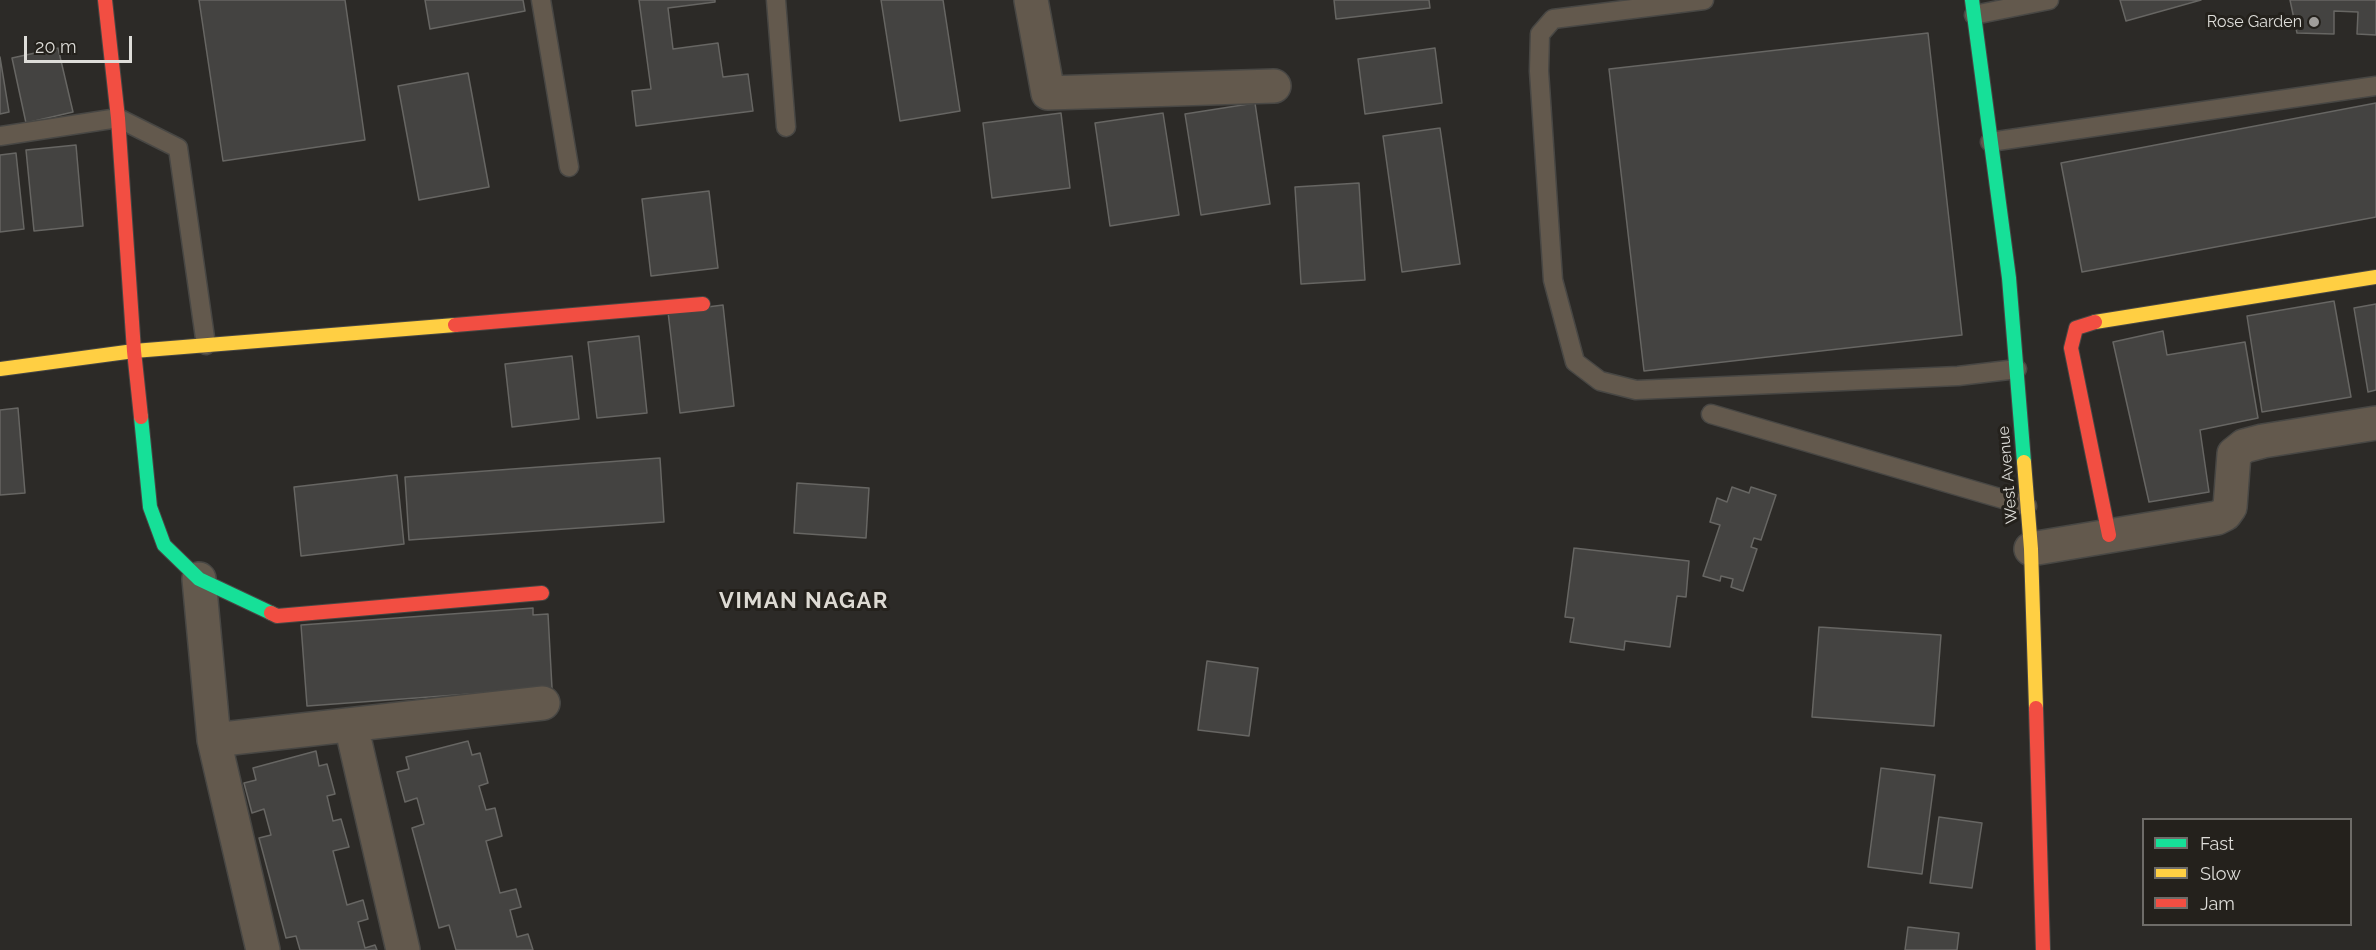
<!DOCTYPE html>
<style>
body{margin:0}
#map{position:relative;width:2376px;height:950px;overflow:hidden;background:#2c2a27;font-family:Raleway,sans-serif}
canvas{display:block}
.legend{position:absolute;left:2142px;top:818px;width:210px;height:108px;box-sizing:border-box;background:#24211c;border:2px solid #6e6c68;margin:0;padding:8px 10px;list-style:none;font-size:18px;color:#deddd9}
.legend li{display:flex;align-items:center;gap:12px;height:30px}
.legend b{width:30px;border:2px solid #6e6c68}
.scale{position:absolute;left:24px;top:36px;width:108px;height:27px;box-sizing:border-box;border:3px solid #deddd9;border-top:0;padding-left:8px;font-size:18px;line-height:21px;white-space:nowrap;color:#deddd9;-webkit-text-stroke:4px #24211c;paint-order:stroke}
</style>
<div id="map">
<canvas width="2376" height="950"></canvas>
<ul class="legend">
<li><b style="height:8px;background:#16e098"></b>Fast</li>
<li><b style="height:8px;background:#ffcf43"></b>Slow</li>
<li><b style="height:8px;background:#f24e42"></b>Jam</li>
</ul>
<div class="scale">20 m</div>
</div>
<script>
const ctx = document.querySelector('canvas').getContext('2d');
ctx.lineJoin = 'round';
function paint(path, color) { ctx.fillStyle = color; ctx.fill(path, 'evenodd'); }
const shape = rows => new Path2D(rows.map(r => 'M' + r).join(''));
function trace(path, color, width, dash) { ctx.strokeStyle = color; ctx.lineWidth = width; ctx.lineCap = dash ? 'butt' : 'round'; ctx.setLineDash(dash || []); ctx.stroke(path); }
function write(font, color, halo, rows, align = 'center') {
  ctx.font = font + ' Raleway,sans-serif'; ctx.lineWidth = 6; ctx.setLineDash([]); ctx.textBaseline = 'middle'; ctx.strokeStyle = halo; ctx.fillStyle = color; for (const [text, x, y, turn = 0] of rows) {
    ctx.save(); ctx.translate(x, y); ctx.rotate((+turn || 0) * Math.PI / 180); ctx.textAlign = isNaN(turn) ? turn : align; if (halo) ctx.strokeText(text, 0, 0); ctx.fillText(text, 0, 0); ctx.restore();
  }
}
const building = shape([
 [199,0,345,0,365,140,223,161,199,0],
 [425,0,523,0,525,11,430,29,425,0],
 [639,0,715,0,715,2,668,8,673,49,718,43,723,77,748,74,753,111,636,126,632,91,651,89,639,0],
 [881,0,943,0,960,111,900,121,881,0],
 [1334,0,1429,0,1430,8,1336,19,1334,0],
 [2120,0,2201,0,2126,21,2120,0],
 [2290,0,2376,0,2376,35,2357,34,2358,12,2334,11,2334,34,2297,33,2290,0],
 [1928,33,1962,335,1644,371,1609,69,1928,33],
 [58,48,73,112,26,123,12,58,58,48],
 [1435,48,1442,103,1365,114,1358,59,1435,48],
 [0,57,9,112,0,114,0,57],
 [468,73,489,187,419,200,398,86,468,73],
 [1255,103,1270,204,1201,215,1185,114,1255,103],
 [2376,103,2376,217,2082,272,2061,163,2376,103],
 [1061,113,1070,188,992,198,983,123,1061,113],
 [1163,113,1179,215,1110,226,1095,123,1163,113],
 [1440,128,1460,264,1402,272,1383,136,1440,128],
 [76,145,83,226,34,231,26,150,76,145],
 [16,153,24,229,0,232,0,155,16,153],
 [1359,183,1365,280,1301,284,1295,187,1359,183],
 [709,191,718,268,651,276,642,199,709,191],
 [2334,301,2351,397,2262,412,2247,316,2334,301],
 [2376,304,2376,390,2368,392,2354,308,2376,304],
 [723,305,734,406,680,413,668,312,723,305],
 [2163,331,2167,355,2245,342,2258,418,2200,430,2209,492,2149,502,2113,342,2163,331],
 [639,336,647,413,597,418,588,342,639,336],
 [572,356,579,419,512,427,505,364,572,356],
 [18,408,25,493,0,495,0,410,18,408],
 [660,458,664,522,409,540,405,477,660,458],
 [397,475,404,544,301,556,294,487,397,475],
 [797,483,869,488,866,538,794,533,797,483],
 [1732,487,1749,493,1751,487,1776,495,1761,540,1754,538,1751,547,1757,549,1743,591,1731,587,1733,579,1721,576,1720,581,1703,576,1720,525,1710,522,1717,498,1727,502,1732,487],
 [1574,548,1689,561,1686,597,1677,596,1670,647,1625,641,1624,650,1570,642,1574,618,1565,617,1574,548],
 [533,608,533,615,548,614,552,688,307,706,301,625,533,608],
 [1819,627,1941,635,1934,726,1812,717,1819,627],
 [1207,661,1258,668,1249,736,1198,730,1207,661],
 [468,741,472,755,480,753,488,783,479,786,486,810,495,808,502,836,486,841,500,893,516,889,521,907,510,910,517,937,528,934,533,950,456,950,449,925,439,928,412,828,424,824,417,798,405,802,397,772,409,769,406,757,468,741],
 [316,751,319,766,327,764,335,794,327,796,333,821,341,819,349,847,333,851,347,905,363,900,368,919,358,922,365,948,375,945,377,950,300,950,296,936,286,938,259,838,271,835,264,809,252,813,244,783,256,780,253,768,316,751],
 [1881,768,1935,775,1922,874,1868,867,1881,768],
 [1939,817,1982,823,1972,888,1930,883,1939,817],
 [1908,927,1959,933,1957,950,1905,950,1908,927]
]);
const lane = shape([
 [541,0,569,167],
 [776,0,786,127],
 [1704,0,1553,19,1540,34,1539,71,1553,280,1575,362,1600,381,1636,390,1958,376,2017,369],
 [1974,15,2049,0],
 [0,136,118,118,178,148,206,345],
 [1990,142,2376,86],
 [1711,414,2027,506]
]);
const street = shape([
 [1031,0,1048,93,1274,86],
 [2031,549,2217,518,2225,514,2230,507,2234,454,2244,446,2263,441,2376,423],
 [199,579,214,740,543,703],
 [351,725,403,950],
 [214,740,263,950]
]);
const fast = shape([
 [1972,0,2009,278,2024,462],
 [141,417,150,507,164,545,199,579,271,613]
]);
const slow = shape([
 [2095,322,2376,277],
 [0,369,134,351,455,325],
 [2024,462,2031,549,2036,708]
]);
const jam = shape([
 [105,0,118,118,134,351,141,417],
 [2095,322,2076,328,2071,348,2109,535],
 [455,325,703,304],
 [271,613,277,616,542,593],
 [2036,708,2043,950]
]);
const markers = [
 [2314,22,6,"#a09e9b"]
];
const poiNames = [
 ["Rose Garden",2302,22]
];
const streetNames = [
 ["West Avenue",2008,475,-95]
];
const districtNames = [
 ["VIMAN NAGAR",804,601]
];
paint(building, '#444341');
trace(building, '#676663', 1.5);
trace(lane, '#484744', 21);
trace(street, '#484744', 36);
trace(fast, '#484744', 16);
trace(slow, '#484744', 16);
trace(jam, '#484744', 16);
trace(lane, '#63594d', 18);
trace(street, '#63594d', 33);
trace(fast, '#16e098', 14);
trace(slow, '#ffcf43', 14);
trace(jam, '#f24e42', 14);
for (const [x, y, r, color] of markers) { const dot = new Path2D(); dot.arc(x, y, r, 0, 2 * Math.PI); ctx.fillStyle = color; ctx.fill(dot); trace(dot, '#24211c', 2); }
write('16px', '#deddd9', '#24211c', poiNames, 'right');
write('16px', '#deddd9', '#24211c', streetNames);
ctx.letterSpacing = '1.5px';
write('bold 22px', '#dddad3', '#24211c', districtNames);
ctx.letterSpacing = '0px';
</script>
